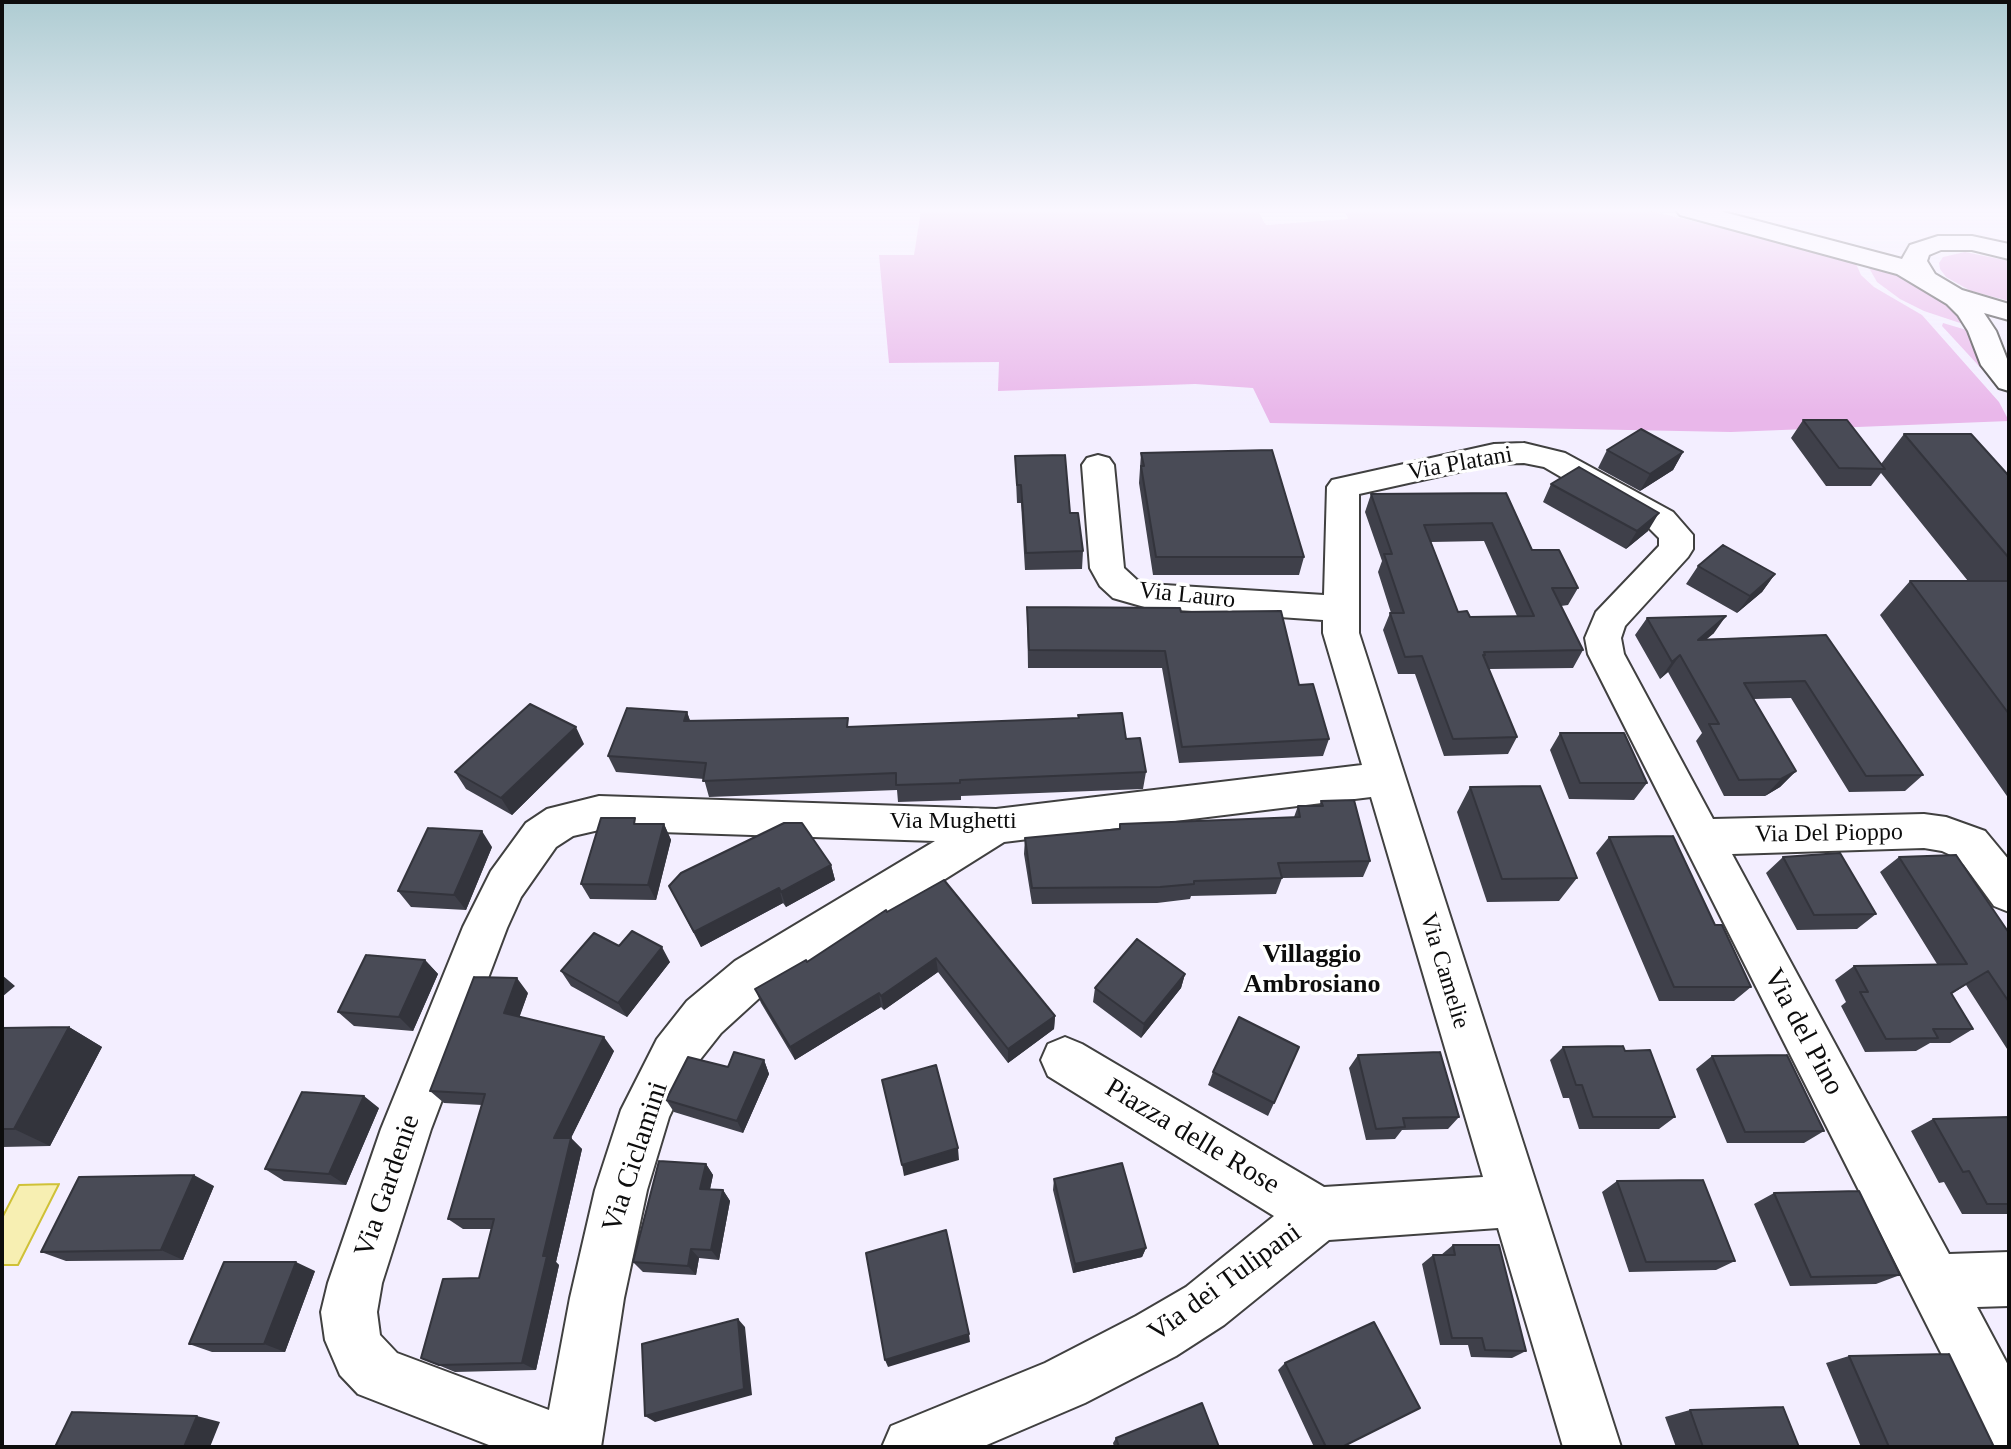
<!DOCTYPE html>
<style>
body{margin:0}
#map{position:relative;width:2011px;height:1449px;overflow:hidden;background:#f3eeff;font-family:"Times New Roman",serif}
canvas{display:block}
.frame{position:absolute;inset:0;border:4px solid #0d0d0d;pointer-events:none}
</style>
<div id="map">
<canvas width="2011" height="1449"></canvas>
<div class="frame"></div>
</div>
<script>
const ctx = document.querySelector('canvas').getContext('2d');
ctx.lineJoin = 'round';
function paint(path, color) { ctx.fillStyle = color; ctx.fill(path, 'evenodd'); }
const shape = rows => new Path2D(rows.map(r => 'M' + r).join(''));
function trace(path, color, width, dash) { ctx.strokeStyle = color; ctx.lineWidth = width; ctx.lineCap = dash ? 'butt' : 'round'; ctx.setLineDash(dash || []); ctx.stroke(path); }
function write(font, color, halo, rows, align = 'center') {
  ctx.font = font + ' "Times New Roman",serif'; ctx.lineWidth = 7; ctx.setLineDash([]); ctx.textBaseline = 'middle'; ctx.strokeStyle = halo; ctx.fillStyle = color; for (const [text, x, y, turn = 0] of rows) {
    ctx.save(); ctx.translate(x, y); ctx.rotate((+turn || 0) * Math.PI / 180); ctx.textAlign = isNaN(turn) ? turn : align; if (halo) ctx.strokeText(text, 0, 0); ctx.fillText(text, 0, 0); ctx.restore();
  }
}
const green = shape([
 [921,210,1257,210,1266,225,1348,219,1344,210,1646,210,1854,259,1861,275,1874,287,1922,315,1999,402,2009,421,1731,432,1270,423,1253,388,1195,384,998,391,999,362,889,363,879,255,914,255],
 [1965,252,2009,261,2009,301,1971,291,1946,277,1940,269,1939,263,1943,257],
 [1865,261,1897,272,1952,305,1966,325,1924,311,1900,299,1877,282],
 [1943,323,1970,331,1990,378,1942,326]
]);
const water = shape([
 [59,1184,18,1265,2,1265,2,1218,19,1185,59,1184]
]);
const minor = shape([
 [1676,210,1716,210,1902,259,1910,245,1938,236,1972,236,2009,244,2009,259,1972,250,1941,250,1929,255,1927,261,1935,274,1962,290,2009,304,2009,320,1984,313,1996,331,2009,364,2009,391,1999,388,1981,365,1968,331,1958,315,1947,304,1897,274,1680,215,1676,210],
 [1524,443,1565,453,1673,512,1693,535,1693,549,1688,557,1625,626,1621,638,1624,654,1713,819,1924,814,1946,817,1985,831,2009,860,2009,912,1994,906,1964,865,1955,857,1942,851,1924,848,1732,854,1949,1254,2009,1252,2009,1306,1977,1307,2009,1367,2009,1447,1988,1446,1588,654,1585,638,1596,612,1659,546,1659,538,1649,528,1544,467,1524,463,1494,464,1359,494,1359,633,1621,1447,1563,1447,1498,1228,1329,1240,1224,1325,1176,1356,1085,1403,982,1447,882,1447,891,1426,1045,1363,1136,1316,1186,1287,1274,1216,1048,1076,1041,1060,1048,1044,1065,1037,1082,1044,1324,1187,1483,1177,1371,797,1004,842,767,991,721,1033,691,1071,669,1117,647,1190,624,1298,601,1447,494,1447,358,1394,340,1375,325,1340,321,1312,328,1283,381,1129,463,927,491,871,526,823,547,809,599,796,996,809,1362,765,1323,633,1323,620,1148,608,1113,598,1100,586,1090,568,1082,465,1087,458,1098,455,1109,458,1114,465,1124,568,1137,580,1148,584,1324,595,1327,487,1332,480,1494,444,1524,443],
 [599,830,935,841,735,961,687,1001,657,1039,621,1110,595,1190,570,1298,549,1410,397,1353,380,1335,377,1312,382,1283,431,1129,507,928,521,897,556,847,573,836,599,830]
]);
const wall = shape([
 [1803,420,1881,464,1904,434,2009,476,2009,799,1880,615,1910,581,1968,581,1881,473,1871,486,1826,486,1791,438],
 [1607,450,1683,452,1673,470,1640,491,1598,468],
 [1141,453,1304,557,1299,575,1153,575,1139,483],
 [1015,456,1070,513,1083,551,1082,569,1025,570,1021,503,1017,503],
 [1551,484,1648,531,1626,549,1543,502],
 [1506,493,1532,550,1578,588,1568,605,1561,606,1583,650,1573,668,1489,669,1517,737,1508,754,1444,756,1415,674,1398,674,1383,630,1390,613,1391,613,1378,572,1382,561,1365,512,1371,494],
 [1484,541,1517,616,1470,617,1458,612,1431,542],
 [1698,566,1775,574,1762,592,1737,613,1686,584],
 [1027,607,1181,612,1299,685,1329,739,1323,756,1179,763,1162,668,1028,668],
 [1647,618,1714,633,1706,639,1826,635,1923,775,1905,791,1849,792,1791,698,1754,699,1796,771,1780,787,1765,796,1724,796,1696,741,1702,733,1668,672,1660,679,1635,635],
 [687,712,690,721,849,727,1078,719,1078,715,1126,739,1146,772,1143,789,961,796,961,800,898,802,897,790,709,797,704,779,616,772,608,756],
 [1560,733,1647,783,1634,800,1569,799,1550,750],
 [584,744,512,815,466,789,455,772],
 [1470,787,1577,878,1559,901,1487,902,1457,812],
 [1321,801,1370,861,1363,877,1282,878,1276,894,1191,896,1190,899,1157,903,1032,904,1024,854,1025,838,1119,829,1120,824,1294,817,1298,806,1319,806],
 [637,824,664,824,671,840,656,900,590,899,581,884],
 [1609,837,1715,925,1751,987,1734,1001,1659,1001,1596,853],
 [492,847,466,910,411,907,398,891],
 [1783,857,1876,914,1857,929,1797,930,1766,873],
 [1899,857,2009,933,2009,1052,1966,985,1952,994,1973,1029,1950,1043,1930,1043,1916,1051,1865,1052,1841,1006,1846,1002,1835,980,1854,966,1937,964,1880,872],
 [831,865,835,880,786,907,783,903,701,947,669,886],
 [887,912,1055,1016,1054,1029,1008,1063,938,972,884,1010,881,1007,795,1060,761,1003,755,989,807,962],
 [619,946,670,962,627,1017,571,986,561,971],
 [425,960,438,974,413,1031,354,1026,338,1012],
 [1185,974,1181,988,1141,1038,1093,1002,1095,988],
 [528,993,519,1017,614,1051,571,1138,582,1149,556,1262,559,1265,536,1370,455,1372,421,1358,479,1278,492,1229,463,1229,448,1219,482,1105,444,1103,430,1091],
 [69,1027,102,1047,50,1146,2,1147,2,1028],
 [1563,1047,1625,1051,1675,1117,1659,1129,1579,1129,1569,1098,1563,1098,1550,1060],
 [1358,1055,1459,1117,1448,1129,1402,1130,1395,1139,1366,1140,1349,1068],
 [1712,1056,1824,1131,1804,1143,1727,1143,1696,1069],
 [764,1060,769,1074,743,1133,674,1112,666,1100],
 [1213,1072,1274,1103,1268,1116,1208,1085],
 [379,1108,346,1185,284,1181,265,1169],
 [2009,1117,2009,1214,1962,1214,1944,1182,1939,1183,1911,1131,1933,1119],
 [706,1164,713,1175,710,1189,723,1190,730,1201,719,1260,699,1258,696,1275,643,1272,633,1262],
 [1054,1179,1146,1248,1142,1257,1073,1273,1053,1190],
 [1617,1181,1735,1261,1716,1270,1629,1272,1602,1192],
 [214,1186,183,1260,66,1261,41,1252],
 [1774,1193,1900,1275,1876,1284,1790,1286,1754,1204],
 [1453,1245,1526,1351,1512,1358,1471,1357,1468,1345,1440,1345,1422,1264,1433,1255,1441,1255],
 [315,1271,285,1352,212,1352,189,1344],
 [1849,1356,1994,1447,1861,1447,1826,1363],
 [1285,1363,1342,1447,1314,1447,1278,1370],
 [1690,1410,1799,1447,1676,1447,1665,1417],
 [1116,1438,1219,1447,1114,1447,1113,1443]
]);
const shadedWall = shape([
 [1683,452,1673,470,1640,491,1650,474],
 [1659,513,1648,531,1626,549,1637,531],
 [1775,574,1762,592,1737,613,1750,596],
 [1726,616,1714,633,1686,657,1698,640],
 [1680,655,1668,672,1660,679,1672,662],
 [687,712,693,729,684,721],
 [576,727,584,744,512,815,501,798],
 [1796,771,1780,787,1765,796,1781,779],
 [664,824,671,840,656,900,648,885],
 [482,831,492,847,466,910,454,895],
 [831,865,835,880,786,907,781,892],
 [779,888,783,903,701,947,694,932],
 [662,947,670,962,627,1017,618,1003],
 [936,958,938,972,884,1010,881,996],
 [425,960,438,974,413,1031,399,1017],
 [1185,974,1181,988,1141,1038,1144,1024],
 [2,975,15,986,2,997],
 [517,978,528,993,516,1027,504,1013],
 [879,993,881,1007,795,1060,790,1047],
 [1055,1016,1054,1029,1008,1063,1008,1049],
 [69,1027,102,1047,50,1146,14,1129],
 [604,1037,614,1051,565,1150,554,1138],
 [764,1060,769,1074,743,1133,737,1121],
 [364,1096,379,1108,346,1185,329,1174],
 [571,1138,582,1149,556,1262,559,1265,536,1370,522,1363,543,1256],
 [958,1148,959,1160,904,1176,902,1165],
 [706,1164,713,1175,708,1199,700,1189],
 [194,1175,214,1186,183,1260,161,1250],
 [723,1190,730,1201,719,1260,711,1250],
 [1146,1248,1142,1257,1073,1273,1075,1264],
 [691,1249,699,1258,696,1275,688,1266],
 [296,1262,315,1271,285,1352,264,1344],
 [738,1319,745,1327,752,1395,655,1422,645,1416],
 [969,1334,970,1342,888,1367,885,1360],
 [197,1416,220,1422,210,1447,184,1447]
]);
const building = shape([
 [1803,420,1847,420,1885,469,1839,468,1803,420],
 [1641,429,1683,452,1650,474,1607,450,1641,429],
 [1904,434,1971,434,2009,476,2009,558,1904,434],
 [1272,450,1304,557,1156,557,1141,466,1144,466,1141,453,1272,450],
 [1065,455,1070,513,1078,513,1083,551,1026,553,1021,485,1017,485,1015,456,1065,455],
 [1579,467,1659,513,1637,531,1551,484,1579,467],
 [1506,493,1532,550,1559,550,1578,588,1552,588,1583,650,1484,652,1485,655,1483,655,1517,737,1453,739,1422,656,1405,657,1390,613,1404,613,1384,554,1392,554,1371,494,1506,493],
 [1492,523,1534,616,1470,617,1467,611,1458,612,1424,525,1492,523],
 [1723,545,1775,574,1750,596,1698,566,1723,545],
 [1910,581,2009,581,2009,714,1910,581],
 [1027,607,1180,608,1181,612,1281,611,1299,685,1313,684,1329,739,1182,747,1165,651,1029,650,1027,607],
 [1726,616,1698,640,1826,635,1923,775,1866,776,1805,681,1744,683,1796,771,1781,779,1739,780,1709,724,1719,724,1680,655,1672,662,1647,618,1726,616],
 [530,704,576,727,501,798,455,772,530,704],
 [627,708,687,712,684,721,848,718,847,727,1079,718,1078,715,1122,713,1126,739,1140,738,1146,772,960,780,960,783,896,785,896,773,703,781,706,763,608,756,627,708],
 [1560,733,1624,733,1647,783,1580,783,1560,733],
 [1540,786,1577,878,1502,879,1470,787,1540,786],
 [1354,800,1370,861,1278,863,1282,878,1194,881,1194,884,1160,887,1032,888,1025,838,1120,829,1120,824,1300,817,1298,806,1323,806,1321,801,1354,800],
 [601,818,635,818,634,824,664,824,648,885,581,884,601,818],
 [784,823,802,823,831,865,781,892,779,888,694,932,669,886,681,873,784,823],
 [428,828,482,831,454,895,398,891,428,828],
 [1673,836,1715,925,1722,925,1751,987,1674,987,1609,837,1673,836],
 [1840,853,1876,914,1814,915,1783,857,1840,853],
 [1956,855,2009,933,2009,1002,1988,971,1951,993,1973,1029,1933,1029,1938,1038,1886,1039,1860,992,1868,992,1854,966,1967,964,1899,857,1956,855],
 [944,880,1055,1016,1008,1049,936,958,881,996,879,993,790,1047,755,989,806,960,807,962,886,910,887,912,944,880],
 [632,931,662,947,618,1003,561,971,594,933,619,946,632,931],
 [1137,939,1185,974,1144,1024,1095,988,1137,939],
 [366,955,425,960,399,1017,338,1012,366,955],
 [474,977,517,978,504,1013,604,1037,554,1138,571,1138,543,1256,547,1256,522,1363,439,1365,421,1358,443,1279,479,1278,494,1219,448,1219,485,1094,430,1091,474,977],
 [1239,1017,1299,1047,1274,1103,1213,1072,1239,1017],
 [69,1027,14,1129,2,1129,2,1028,69,1027],
 [1623,1046,1625,1051,1650,1050,1675,1117,1593,1117,1582,1085,1576,1085,1563,1047,1623,1046],
 [734,1052,764,1060,737,1121,666,1100,688,1057,728,1067,734,1052],
 [1440,1052,1459,1117,1403,1118,1405,1127,1376,1129,1358,1055,1440,1052],
 [1787,1055,1824,1131,1745,1132,1712,1056,1787,1055],
 [936,1065,958,1148,902,1165,882,1080,936,1065],
 [302,1092,364,1096,329,1174,265,1169,302,1092],
 [2009,1117,2009,1204,1987,1204,1969,1171,1963,1172,1933,1119,2009,1117],
 [659,1161,706,1164,700,1189,723,1190,711,1250,691,1249,688,1266,633,1262,659,1161],
 [1122,1163,1146,1248,1075,1264,1054,1179,1122,1163],
 [194,1175,161,1250,41,1252,79,1177,194,1175],
 [1703,1180,1735,1261,1646,1262,1617,1181,1703,1180],
 [1859,1191,1900,1275,1811,1277,1774,1193,1859,1191],
 [946,1230,969,1334,885,1360,866,1253,946,1230],
 [1453,1245,1499,1245,1526,1351,1485,1350,1482,1338,1452,1338,1433,1255,1455,1255,1453,1245],
 [224,1262,296,1262,264,1344,189,1344,224,1262],
 [738,1319,744,1389,645,1416,642,1344,738,1319],
 [1374,1322,1420,1408,1342,1447,1326,1447,1285,1363,1374,1322],
 [1949,1354,1994,1447,1889,1447,1849,1356,1949,1354],
 [1202,1403,1219,1447,1119,1447,1116,1438,1202,1403],
 [1783,1407,1799,1447,1703,1447,1690,1410,1783,1407],
 [72,1412,197,1416,184,1447,55,1447,72,1412]
]);
const streetNames = [
 ["Via Platani",1460,464,-10],
 ["Via Lauro",1187,596,6],
 ["Via Mughetti",953,822],
 ["Via Del Pioppo",1829,834,-1],
 ["Via Camelie",1444,971,73]
];
const neighbourhoodNames = [
 ["Villaggio",1312,955],
 ["Ambrosiano",1312,985]
];
const nearStreetnames = [
 ["Via del Pino",1803,1032,62],
 ["Piazza delle Rose",1192,1137,31],
 ["Via Ciclamini",636,1157,-72],
 ["Via Gardenie",388,1186,-71],
 ["Via dei Tulipani",1225,1283,-36]
];
paint(green, '#e9b7ea');
paint(water, '#f7efb2');
trace(water, '#cfc137', 2);
trace(minor, '#404040', 4);
paint(minor, '#fff');
paint(wall, '#3f404a');
paint(shadedWall, '#33343c');
paint(building, '#494b56');
trace(building, '#33343c', 2);
const sky = ctx.createLinearGradient(0, 0, 0, 413);
sky.addColorStop(0, '#aeccd2');
sky.addColorStop(0.51, '#faf7ff');
sky.addColorStop(1, '#faf7ff00');
ctx.fillStyle = sky;
ctx.fillRect(0, 0, 2011, 413);
write('24px', '#0d0d0d', '#fff', streetNames);
write('bold 26px', '#0d0d0d', '#fff', neighbourhoodNames);
write('28px', '#0d0d0d', '#fff', nearStreetnames);
</script>
